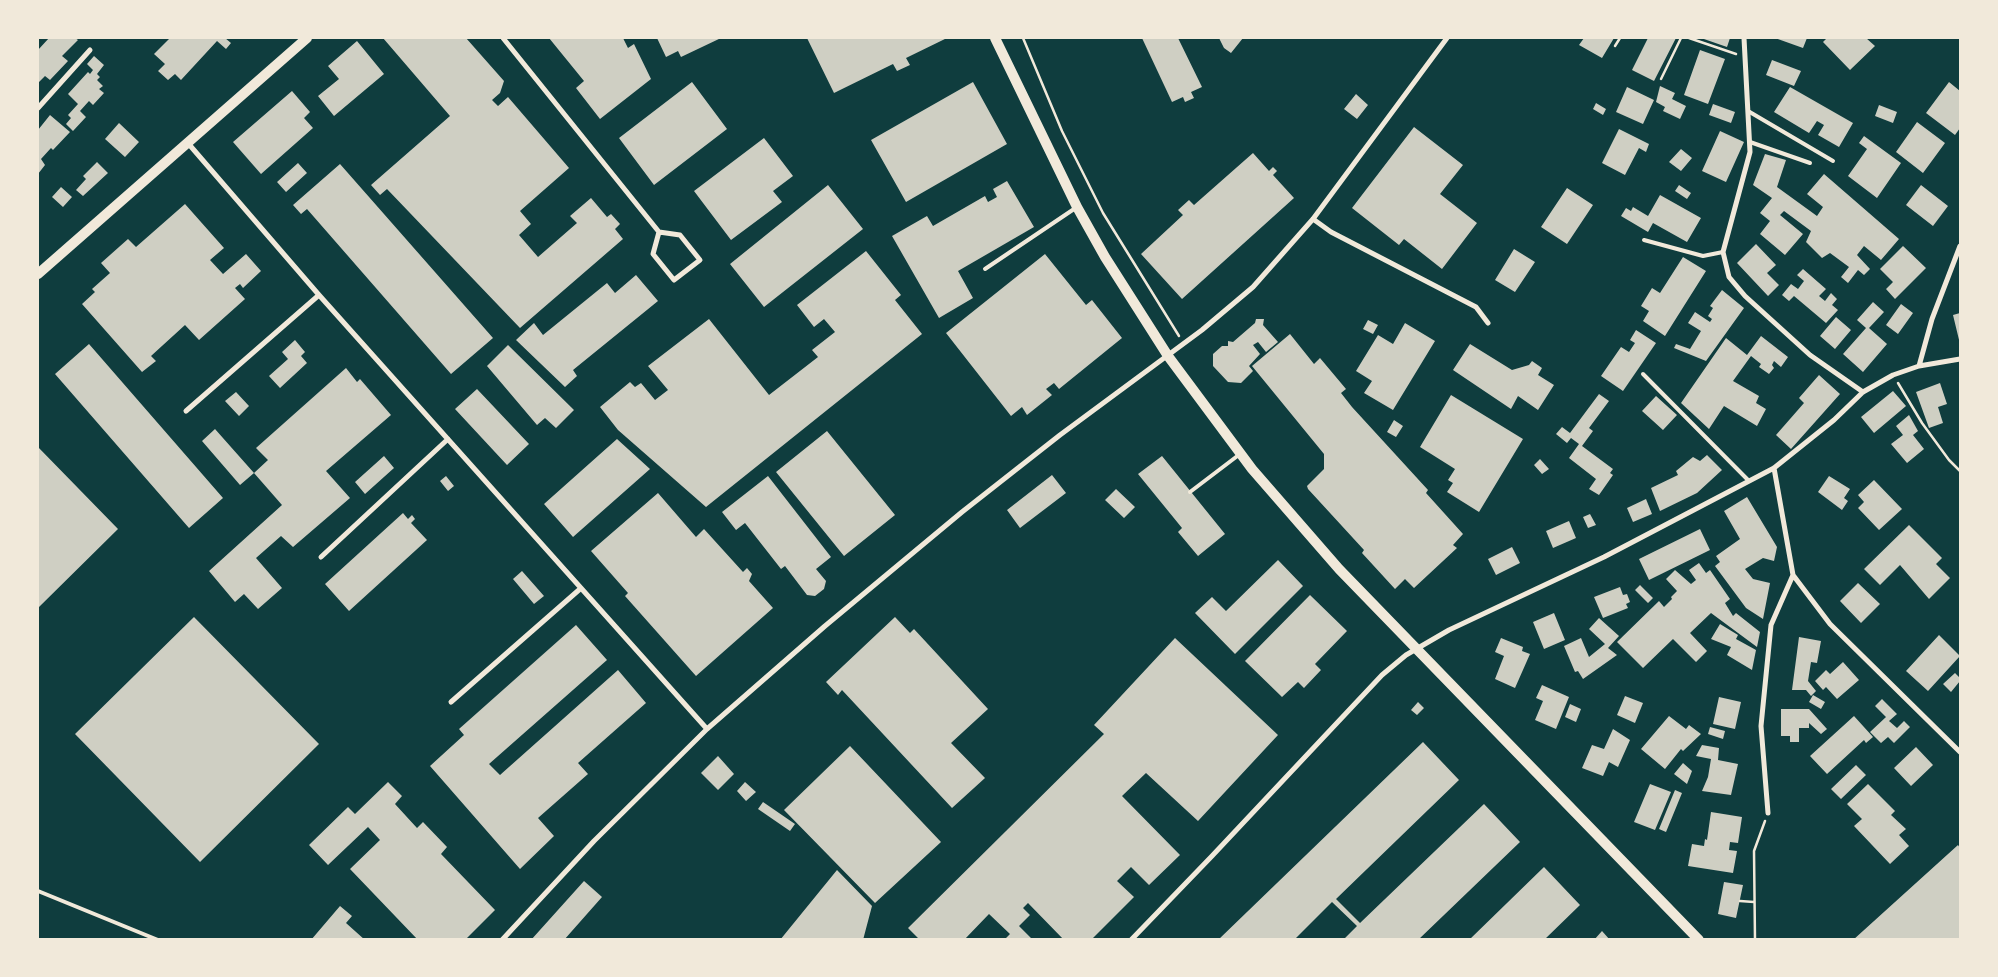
<!DOCTYPE html>
<style>
body{margin:0}
#map{position:relative;width:1998px;height:977px;overflow:hidden;background:#0f3d3e;font-family:"Roboto Serif",serif}
canvas{display:block}
.frame{position:absolute;inset:0;border:39px solid #f1e9da;pointer-events:none}
</style>
<div id="map">
<canvas width="1998" height="977"></canvas>
<div class="frame"></div>
</div>
<script>
const ctx = document.querySelector('canvas').getContext('2d');
ctx.lineJoin = 'round';
function paint(path, color) { ctx.fillStyle = color; ctx.fill(path, 'evenodd'); }
const shape = rows => new Path2D(rows.map(r => 'M' + r).join(''));
function trace(path, color, width, dash) { ctx.strokeStyle = color; ctx.lineWidth = width; ctx.lineCap = dash ? 'butt' : 'round'; ctx.setLineDash(dash || []); ctx.stroke(path); }
const building = shape([
 [49,38,75,38,78,40,62,56,68,61,50,80,45,76,38,83,38,50],
 [170,38,225,38,231,43,226,49,217,41,181,80,175,74,168,80,158,71,165,64,154,54],
 [383,38,466,38,504,81,500,93,492,100,498,106,508,97,569,168,520,211,531,224,519,235,538,257,577,223,570,216,591,198,607,217,611,214,620,224,615,229,623,239,520,328,387,189,380,195,371,185,450,116],
 [549,38,623,38,628,48,634,44,651,79,600,119,576,88,584,81],
 [657,38,721,38,681,57,678,51,666,57],
 [807,38,947,38,906,58,910,65,897,71,893,64,834,93],
 [1142,38,1178,38,1202,87,1191,92,1194,98,1185,102,1183,97,1172,102],
 [1219,38,1243,38,1231,53,1224,48],
 [1584,38,1614,38,1602,58,1579,45],
 [1648,38,1676,38,1654,81,1632,70],
 [1701,38,1730,38,1727,47],
 [1775,38,1807,38,1803,48],
 [1827,38,1866,38,1875,46,1850,70,1823,42],
 [357,41,384,74,334,116,318,96,339,79,328,66],
 [1700,50,1725,59,1708,104,1684,95],
 [94,56,104,65,97,74,100,77,97,80,103,86,99,89,104,93,93,105,89,101,80,111,86,117,73,131,66,124,71,118,68,115,78,104,68,94,88,72,90,74,93,70,87,64],
 [1772,60,1801,71,1794,86,1766,75],
 [692,82,727,129,654,185,619,138],
 [973,82,1007,144,906,202,871,140],
 [1949,82,1960,91,1960,128,1955,135,1926,113],
 [1660,86,1675,93,1672,99,1686,106,1680,119,1663,111,1665,107,1656,102],
 [1627,87,1654,100,1643,124,1616,112],
 [1790,87,1853,123,1839,147,1818,135,1824,125,1817,121,1809,133,1774,112],
 [292,91,310,112,304,118,313,128,261,174,233,142],
 [1356,94,1368,105,1357,119,1344,109],
 [1596,103,1606,109,1603,115,1593,109],
 [1713,104,1735,112,1731,123,1709,115],
 [1879,105,1897,112,1893,123,1875,116],
 [50,115,70,132,53,150,51,148,41,159,45,165,38,174,38,130],
 [1917,122,1945,143,1923,173,1896,152],
 [119,123,139,142,125,157,105,139],
 [1414,127,1463,165,1440,194,1477,223,1442,269,1404,239,1399,245,1352,208],
 [1619,129,1649,144,1646,152,1639,148,1625,175,1602,163],
 [1720,131,1744,142,1726,182,1702,171],
 [1864,136,1901,163,1877,198,1848,176,1867,149,1859,143],
 [764,138,793,176,773,191,782,202,731,240,694,191],
 [1681,149,1692,158,1681,171,1669,162],
 [1253,153,1269,171,1273,167,1277,171,1273,175,1294,198,1182,299,1141,254,1183,215,1178,210,1189,200,1194,205],
 [1765,154,1786,160,1777,187,1817,216,1823,207,1807,194,1824,174,1899,239,1881,260,1864,246,1857,255,1870,269,1864,275,1858,270,1848,283,1841,277,1849,267,1830,253,1822,258,1806,242,1811,231,1784,211,1780,215,1803,234,1785,255,1760,234,1770,221,1760,213,1772,198,1753,185],
 [97,162,108,173,83,196,76,190,86,179,83,176],
 [298,163,307,173,286,192,277,182],
 [340,164,493,338,451,374,307,209,301,214,293,205],
 [1007,181,1034,227,958,271,973,298,939,318,892,236,927,216,933,226,985,196,988,202,997,197,993,189],
 [828,185,863,229,764,307,730,264],
 [1679,185,1691,193,1687,199,1675,191],
 [1921,185,1948,206,1933,226,1906,205],
 [61,187,72,197,63,207,52,197],
 [1567,188,1593,205,1567,244,1541,227],
 [1660,195,1701,218,1687,242,1653,223,1648,232,1621,216,1626,208,1631,211,1633,207,1648,216],
 [185,204,224,248,210,260,223,274,246,254,261,271,243,288,240,284,235,288,245,299,199,340,185,325,151,356,156,361,142,372,82,304,95,292,92,289,110,273,101,263,128,239,136,247],
 [1756,244,1776,265,1767,273,1779,285,1768,296,1737,263],
 [1903,246,1926,268,1895,299,1886,289,1893,282,1880,269],
 [1514,249,1535,262,1515,292,1495,280],
 [866,251,901,295,895,300,922,334,706,507,618,430,600,407,630,382,635,387,641,383,655,400,668,390,648,366,709,319,769,395,818,357,812,350,835,332,824,319,814,327,797,305],
 [1045,254,1086,305,1092,300,1122,338,1059,389,1054,383,1046,389,1052,395,1027,415,1022,407,1011,416,946,333],
 [1683,257,1706,271,1665,336,1643,321,1649,311,1641,306,1652,288,1660,293],
 [1803,269,1826,289,1819,296,1825,301,1831,293,1837,299,1832,305,1838,310,1826,323,1794,296,1789,301,1782,295,1791,284,1798,289,1804,281,1797,275],
 [636,275,658,301,573,370,577,376,565,387,516,340,534,323,543,335,607,283,615,293],
 [1722,290,1744,308,1706,361,1674,348,1676,344,1690,349,1701,331,1688,323,1695,312,1710,322,1712,319,1708,316,1713,308,1710,306],
 [1873,302,1884,312,1869,328,1887,344,1863,372,1843,354,1866,328,1857,320],
 [1901,304,1913,313,1898,334,1886,325],
 [1960,313,1960,344,1953,315],
 [1836,317,1851,330,1835,349,1820,336],
 [1256,319,1264,319,1263,325,1278,342,1266,352,1258,342,1253,345,1260,354,1249,366,1253,371,1241,383,1228,382,1213,366,1213,354,1222,346,1228,346,1228,341,1233,342,1255,323],
 [1368,320,1378,325,1373,334,1363,329],
 [1405,323,1435,341,1393,410,1364,393,1372,381,1356,371,1378,335,1393,344],
 [1636,330,1656,343,1623,391,1601,376,1621,347,1629,352,1635,343,1630,340],
 [1290,334,1314,364,1320,358,1346,389,1341,393,1352,407,1428,490,1426,493,1463,534,1453,545,1457,548,1414,588,1405,579,1395,589,1362,553,1364,550,1308,489,1307,486,1324,469,1324,454,1252,366],
 [1761,336,1788,357,1781,367,1774,361,1772,365,1774,368,1769,374,1759,367,1761,364,1751,356,1733,381,1759,396,1756,403,1766,409,1757,426,1724,406,1709,429,1681,403,1726,338,1747,355],
 [295,340,305,352,301,356,307,363,280,388,269,376,288,359,282,352],
 [89,344,223,498,189,528,55,374],
 [1470,344,1512,370,1529,365,1532,361,1542,368,1538,375,1554,385,1538,410,1518,396,1511,409,1453,370],
 [508,345,574,410,556,428,545,418,537,425,487,366],
 [346,368,357,382,360,379,391,415,326,471,350,498,293,547,281,536,256,558,282,588,258,609,244,594,235,602,209,571,282,505,254,473,268,460,256,448],
 [1819,375,1840,394,1791,449,1776,435,1804,403,1799,398],
 [1940,383,1947,404,1938,407,1943,423,1929,428,1916,392],
 [477,389,529,444,507,465,455,409],
 [1893,391,1906,406,1874,433,1861,417],
 [236,392,249,406,239,416,225,401],
 [1599,394,1609,401,1589,428,1593,431,1582,446,1613,469,1610,473,1613,475,1599,495,1589,489,1596,479,1569,458,1579,444,1571,438,1567,443,1556,434,1562,427,1570,433],
 [1451,395,1523,439,1479,512,1447,492,1453,483,1448,480,1455,469,1420,447],
 [1656,396,1677,415,1663,430,1642,411],
 [1909,415,1918,431,1913,435,1924,449,1907,463,1891,444,1903,435,1896,426],
 [1394,420,1403,426,1396,437,1387,432],
 [215,429,254,473,240,485,202,441],
 [827,431,895,515,844,556,776,472],
 [617,439,650,469,573,537,544,504],
 [38,447,118,529,38,608],
 [1707,455,1722,470,1697,493,1660,511,1651,488,1678,475,1676,471,1693,457,1700,461],
 [384,456,394,468,365,494,355,482],
 [1162,456,1225,534,1198,556,1178,532,1182,528,1138,474],
 [1540,459,1549,469,1542,474,1534,465],
 [1052,475,1066,493,1020,528,1007,510],
 [446,476,454,486,448,491,440,481],
 [768,476,831,557,816,569,826,581,824,589,815,596,807,595,785,566,781,569,745,523,736,530,722,512],
 [1829,476,1850,489,1844,498,1848,501,1842,510,1818,492],
 [1874,480,1902,509,1879,530,1858,508,1864,502,1858,495],
 [1116,489,1135,507,1124,518,1105,500],
 [658,493,696,537,704,529,743,572,747,568,752,574,749,581,773,608,696,676,625,596,628,593,591,551],
 [1747,497,1777,547,1774,561,1763,558,1745,569,1753,579,1770,583,1763,619,1746,608,1715,566,1720,562,1716,556,1740,539,1724,511],
 [1646,499,1652,514,1633,522,1627,508],
 [403,513,408,519,412,515,415,519,411,523,427,540,349,611,325,584],
 [1590,514,1596,525,1588,528,1583,517],
 [1569,521,1576,538,1553,548,1546,531],
 [1909,525,1942,558,1936,564,1950,578,1929,599,1900,565,1880,585,1864,569],
 [1700,529,1710,550,1649,580,1639,559],
 [1512,547,1520,563,1496,575,1488,559],
 [1278,560,1303,586,1235,654,1195,613,1212,597,1226,611],
 [1699,563,1706,573,1710,570,1730,599,1725,603,1733,616,1736,613,1760,632,1757,647,1711,613,1690,633,1707,651,1696,662,1673,639,1643,668,1617,642,1659,601,1664,607,1672,599,1671,597,1677,591,1666,579,1675,570,1691,584,1696,580,1689,570],
 [522,571,544,596,534,604,513,579],
 [1858,583,1880,604,1861,623,1840,601],
 [1640,585,1653,598,1648,603,1635,590],
 [1620,587,1623,595,1627,594,1630,602,1626,604,1628,608,1603,618,1594,597],
 [1310,595,1347,631,1315,664,1321,670,1304,688,1298,682,1282,697,1245,661],
 [1554,613,1565,640,1544,649,1533,622],
 [194,617,319,744,200,862,75,734],
 [895,617,910,633,914,629,988,709,951,743,985,778,952,808,842,690,838,695,826,682],
 [1599,618,1619,636,1608,648,1617,655,1583,679,1578,671,1575,672,1564,646,1581,638,1589,657,1605,644,1589,629],
 [1720,624,1738,635,1736,639,1756,650,1752,670,1727,655,1731,647,1711,639],
 [576,625,607,660,489,764,500,775,618,670,646,703,578,763,588,774,538,818,554,836,520,869,430,766,464,735,459,729],
 [1939,635,1960,656,1928,691,1906,671],
 [1799,637,1821,641,1817,663,1811,662,1808,681,1816,691,1811,696,1806,690,1792,690],
 [1175,638,1278,735,1198,821,1146,773,1122,796,1180,855,1149,885,1131,867,1117,881,1134,897,1091,940,1064,940,1028,903,1023,908,1030,915,1019,926,1033,940,1004,940,1010,934,989,914,964,940,920,940,908,928,1104,734,1094,725],
 [1501,638,1523,647,1522,651,1530,654,1515,688,1495,679,1504,656,1495,652],
 [1843,662,1859,680,1837,699,1826,687,1823,690,1815,681,1826,670,1830,674],
 [1955,673,1960,678,1960,681,1951,692,1943,684],
 [1542,685,1569,697,1556,729,1535,720,1543,701,1536,698],
 [1813,695,1825,702,1821,709,1809,702],
 [1625,696,1643,703,1635,723,1617,715],
 [1719,697,1741,702,1735,729,1713,724],
 [1882,699,1897,714,1889,721,1897,728,1904,721,1910,727,1894,743,1888,737,1881,743,1870,732,1886,717,1875,706],
 [1418,702,1424,708,1417,715,1411,710],
 [1570,704,1581,709,1576,722,1565,717],
 [1781,709,1809,709,1827,729,1821,734,1809,723,1809,728,1799,728,1799,742,1790,742,1790,736,1781,736],
 [1669,716,1686,729,1689,725,1701,734,1683,751,1681,749,1665,769,1641,749],
 [1854,716,1873,737,1866,743,1864,740,1827,774,1810,756],
 [1710,727,1725,731,1723,739,1708,734],
 [1613,729,1630,740,1618,767,1609,762,1603,776,1582,768,1592,745,1604,749],
 [1423,742,1459,780,1336,899,1360,923,1484,804,1520,842,1418,940,1343,940,1357,926,1332,902,1294,940,1218,940],
 [1702,745,1719,748,1718,760,1738,764,1731,795,1702,791,1708,777,1711,759,1696,756],
 [850,746,941,842,875,903,784,810],
 [1916,747,1933,765,1911,786,1894,768],
 [718,756,734,774,718,790,701,773],
 [1683,763,1692,771,1687,784,1674,774],
 [1856,765,1866,775,1841,799,1831,789],
 [388,782,402,796,395,804,417,828,423,822,447,847,441,854,495,910,465,940,418,940,350,869,380,840,368,827,328,865,309,845,348,807,355,814],
 [745,782,756,792,746,801,737,791],
 [1650,784,1671,792,1655,830,1634,822],
 [1868,784,1895,811,1891,815,1906,829,1899,835,1909,846,1890,864,1854,826,1862,819,1847,804],
 [1675,790,1682,793,1666,832,1659,829],
 [763,802,795,824,790,831,758,809],
 [1711,812,1742,817,1738,843,1730,842,1729,850,1737,851,1733,873,1688,866,1692,844,1704,846,1705,839,1707,840],
 [1958,845,1960,848,1960,940,1853,940],
 [1544,867,1580,905,1544,940,1469,940],
 [837,870,872,906,863,940,780,940],
 [584,881,602,897,564,940,531,940],
 [1724,882,1743,885,1736,918,1718,914],
 [340,906,352,916,346,923,365,940,311,940],
 [1602,931,1610,940,1594,940]
]);
const path = shape([
 [1023,38,1062,131,1103,213,1179,336],
 [1689,38,1736,54],
 [1615,46,1620,38],
 [1661,79,1681,38],
 [1898,383,1922,423,1949,460,1960,471],
 [1740,901,1754,902],
 [1755,940,1754,851,1765,821]
]);
const service = shape([
 [1748,111,1833,161],
 [1750,142,1810,163],
 [1644,240,1703,256,1723,252],
 [985,269,1077,207],
 [1643,374,1749,481],
 [1190,492,1240,454],
 [38,891,158,940]
]);
const minor = shape([
 [503,38,659,232,680,235,700,260,674,280,653,254,659,232],
 [1744,38,1750,152,1723,252,1729,277,1745,296,1810,355,1863,392],
 [38,108,90,50],
 [187,142,319,295,707,729],
 [1313,219,1331,232,1476,307,1488,323],
 [1919,366,1932,319,1960,246],
 [186,411,319,295],
 [1774,468,1793,575,1830,624,1960,752],
 [321,557,448,439],
 [451,702,580,589],
 [1768,813,1761,726,1771,625,1793,575],
 [502,940,594,841,707,729,825,626,962,512,1060,435,1202,330,1253,287,1313,219,1447,38],
 [1131,940,1212,856,1382,675,1406,655,1449,630,1604,557,1774,468,1834,420,1863,392,1893,375,1919,366,1960,359]
]);
const secondary = shape([
 [995,38,1077,207,1105,257,1168,356,1252,469,1339,569,1699,940],
 [38,274,307,38]
]);
paint(building, '#cfcfc3');
trace(path, '#f1e9da', 2.5);
trace(service, '#f1e9da', 4);
trace(minor, '#f1e9da', 5);
trace(secondary, '#f1e9da', 10);
</script>
